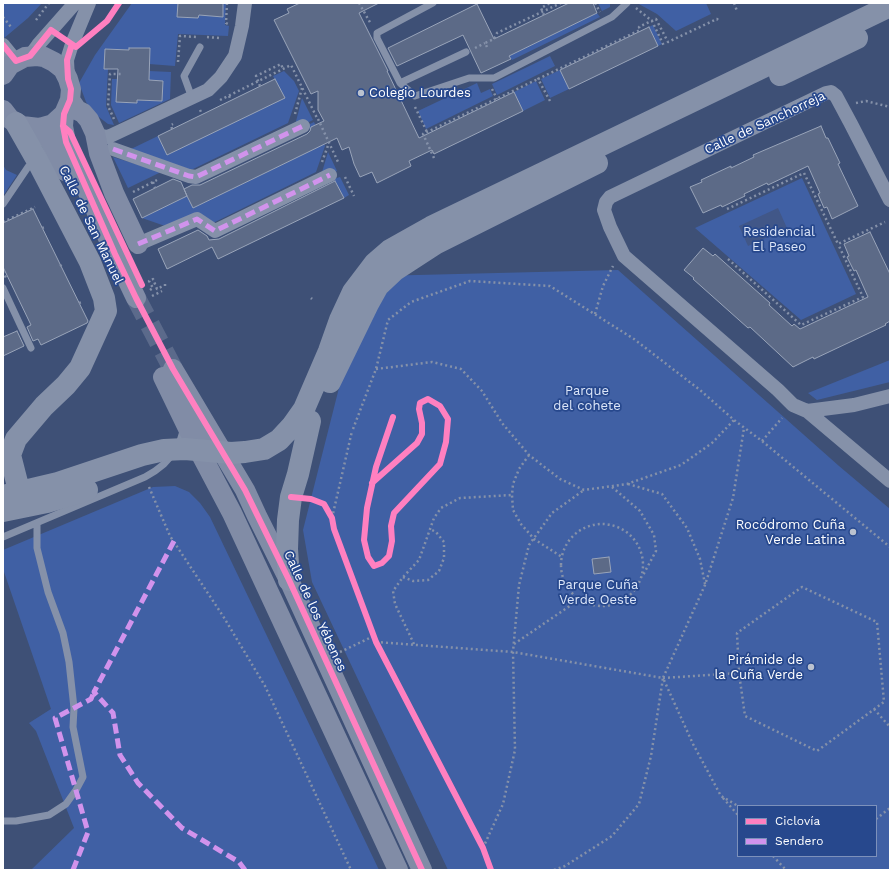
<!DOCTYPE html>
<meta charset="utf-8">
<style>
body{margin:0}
#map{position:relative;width:893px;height:873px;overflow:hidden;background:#3e5076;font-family:"Work Sans",sans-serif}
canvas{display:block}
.frame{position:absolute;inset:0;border:4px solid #fff;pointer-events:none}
.legend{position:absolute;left:737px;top:805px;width:140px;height:52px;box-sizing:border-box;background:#27488d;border:1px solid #7d91bb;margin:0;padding:5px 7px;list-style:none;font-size:12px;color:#fff}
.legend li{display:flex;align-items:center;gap:8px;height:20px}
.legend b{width:20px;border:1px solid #7d91bb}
</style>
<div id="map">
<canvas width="893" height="873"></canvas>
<div class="frame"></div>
<ul class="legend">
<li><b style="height:5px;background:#ff80c0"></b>Ciclovía</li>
<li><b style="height:5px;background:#d193ec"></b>Sendero</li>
</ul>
</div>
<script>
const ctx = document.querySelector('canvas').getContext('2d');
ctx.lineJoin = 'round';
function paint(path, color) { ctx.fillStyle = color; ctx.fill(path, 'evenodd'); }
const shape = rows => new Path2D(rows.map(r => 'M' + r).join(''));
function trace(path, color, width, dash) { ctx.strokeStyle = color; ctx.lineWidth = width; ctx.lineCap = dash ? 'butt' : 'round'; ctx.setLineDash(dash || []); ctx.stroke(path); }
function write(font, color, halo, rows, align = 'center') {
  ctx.font = font + ' "Work Sans",sans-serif'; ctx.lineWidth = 3.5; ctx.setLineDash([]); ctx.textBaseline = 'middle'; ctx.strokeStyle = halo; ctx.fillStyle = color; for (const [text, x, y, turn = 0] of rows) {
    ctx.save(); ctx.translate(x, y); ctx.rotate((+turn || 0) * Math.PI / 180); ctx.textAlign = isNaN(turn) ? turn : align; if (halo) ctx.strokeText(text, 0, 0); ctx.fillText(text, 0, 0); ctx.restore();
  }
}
const green = shape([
 [3,3,42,3,28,18,3,39],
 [132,3,178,3,177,17,198,18,199,15,222,17,223,3,226,3,225,25,229,26,228,36,178,34,175,66,149,64,150,48,129,48,129,50,105,49,104,69,108,69,106,106,114,125,108,124,95,114,86,102,79,83,95,55],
 [598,3,610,3,610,7,602,11],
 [637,3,706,3,711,14,676,31,657,14],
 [597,13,600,17,512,60,509,56],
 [653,25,662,44,658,46,649,27],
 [550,56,555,66,497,95,492,84],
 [560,70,569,89,550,98,541,79],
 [149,71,171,72,170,99,119,123,111,105,112,79,118,79,137,103,137,100,161,101,163,81,144,80],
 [284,71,294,81,299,91,288,123,191,170,131,149,158,136,167,154,284,97,273,76],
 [536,81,545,100,523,111,514,92],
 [477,83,481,93,490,89,493,96,426,129,418,111],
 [302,98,313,120,294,129],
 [314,122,325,146,316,172,211,224,165,226,142,218,187,196,193,208,318,147,308,125],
 [328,152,337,171,320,179],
 [113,157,161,172,128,188],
 [3,165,6,170,17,175,3,196],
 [340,177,349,195,344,198,334,179],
 [802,178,856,294,801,320,695,228],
 [618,270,839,466,890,509,890,870,448,870,312,582,303,530,360,305,377,276],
 [738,806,876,806,876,856,738,856],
 [890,360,890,382,817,400,808,393],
 [175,486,189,492,200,503,210,517,379,870,31,870,74,828,36,731,29,723,51,709,3,569,3,550,153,487]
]);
const water = shape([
 [778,208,787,228,748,246,739,226]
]);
const building = shape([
 [178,3,223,3,223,17,199,15,198,18,177,17,178,3],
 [300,3,379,3,359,13,388,71,387,71,419,138,514,92,523,111,434,154,432,150,409,161,411,166,377,183,372,172,360,177,354,164,349,147,342,150,337,138,193,208,187,196,142,218,133,199,173,179,181,182,187,196,184,189,192,185,200,185,307,134,310,131,311,127,324,121,318,110,318,91,311,94,274,20,289,13,287,9,300,3],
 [569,3,593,3,597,13,509,56,511,59,481,73,463,35,397,66,388,48,477,4,494,39,569,3],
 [649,27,658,46,569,89,560,70,649,27],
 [129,48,150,48,149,80,163,81,162,101,137,100,137,103,116,102,118,69,104,69,105,49,129,50,129,48],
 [275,79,285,98,167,155,158,136,275,79],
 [821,126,826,138,828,138,840,163,838,164,858,206,832,219,827,207,824,208,818,194,820,193,808,166,768,185,767,183,744,194,745,196,722,207,721,205,703,213,690,187,702,182,701,180,731,166,731,168,754,157,753,155,821,126],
 [335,181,344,198,218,259,212,247,167,269,158,249,198,230,207,236,209,240,219,239,335,181],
 [33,209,88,321,87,323,41,345,38,339,33,341,27,327,31,325,3,267,3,223,33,209],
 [870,232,890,274,890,321,885,324,886,325,814,359,813,357,793,367,750,327,748,328,693,279,694,278,684,270,703,248,713,256,715,254,770,303,769,305,792,326,794,324,800,329,868,297,856,270,854,271,847,257,849,256,844,244,870,232],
 [17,331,24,346,3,356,3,337,17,331],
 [609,557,611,572,594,574,592,559,609,557]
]);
const secondaryTunnel = shape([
 [136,298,173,369]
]);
const path = shape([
 [227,3,226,23,228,24],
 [359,3,371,24],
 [595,3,600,12],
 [734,3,737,11],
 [636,8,652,21,664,46],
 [544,15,541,8,550,3],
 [3,17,11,27],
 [36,20,49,3],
 [207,37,220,38],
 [487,47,485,43,494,39,497,33,561,3],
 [475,48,485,43],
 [178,62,180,36,196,37],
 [260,86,256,76,281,64,283,69],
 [492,89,497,99],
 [229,96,231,100],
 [220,100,291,65,317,118],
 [550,101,538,79,640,30,639,27,647,23,656,19,668,42,717,19,718,20],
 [856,103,866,101,890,107],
 [415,107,427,132],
 [200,110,202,114],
 [295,114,302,88],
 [114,119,108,106,110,74,123,74],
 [318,119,338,162],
 [172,129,171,125,173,124],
 [434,158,423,134,538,79],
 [322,162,329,143],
 [345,177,354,196],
 [153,182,155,188],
 [133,192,157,180],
 [727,209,804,173,838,244,885,222],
 [3,222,35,207],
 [42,228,45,227],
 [728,259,801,325,863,297,838,244],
 [60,266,63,264],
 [3,271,6,278],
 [165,286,165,284],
 [150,290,153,288,149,281,153,279,157,289,163,286],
 [152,296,162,291],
 [311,298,312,299],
 [79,303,82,302],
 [595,314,603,286,613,266],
 [376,369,432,362,461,369,482,391,502,423,529,455,560,479,584,490,627,484,681,465,712,443,734,420],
 [353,429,376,369,388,320,411,302,470,281,550,286,634,339,700,390,734,420,762,441,890,547],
 [762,441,782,418],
 [529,455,519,469,513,484,512,495,513,510,521,524,534,539,562,557],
 [628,484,662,494,687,528,700,559,705,584],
 [149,487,170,536,223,616,265,686,351,870],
 [612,487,640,511,654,535,656,551,642,577],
 [332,518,352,431],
 '561 565a41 41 0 1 1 82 0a41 41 0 1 1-82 0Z',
 [403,577,413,581,428,580,439,571,444,558,444,542,436,532,430,529],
 [376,642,513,652,663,678,705,585,733,498,744,428],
 [414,644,395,604,393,591,403,577,419,560,434,518,441,508,460,498,512,495],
 [514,644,580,599],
 [340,652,374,636],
 [663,678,739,673,745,716,817,751,884,702,877,622,802,587,737,633,739,673],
 [874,709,890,727],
 [723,798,738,815],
 [876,819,890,808],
 [483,848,503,804,515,750,513,652,519,585,529,545,552,513,584,490],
 [773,856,786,870],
 [554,870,565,866,612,836,639,804,651,756,663,678,693,744,721,796,738,806]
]);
const lane = shape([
 [433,3,377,33,377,38,400,83,415,96,469,78,494,78,612,17,627,3],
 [400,83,466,52],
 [192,98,184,76,200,47],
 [3,204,28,167,35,161],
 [3,288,31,348],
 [3,537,145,477,155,471,164,464,173,454,180,441,184,428],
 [3,821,16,821,49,815,66,804,76,790,83,777,73,727,74,708,69,662,63,633,48,592,37,548,37,523]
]);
const street = shape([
 [3,45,16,61],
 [30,56,38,45,75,3],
 [68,79,67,60,72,44,89,3],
 [95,133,100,136,108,137,208,90,221,77,235,56,242,26,245,3],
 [113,149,189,176,196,177,303,126],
 [890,200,851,124,836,96,831,92,826,93,610,197,606,202,604,210,610,227,624,256,778,390,793,405,807,411,890,481],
 [138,244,197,219,215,231,330,175],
 [807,411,854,405,890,396]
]);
const secondary = shape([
 [3,75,10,65,25,57,37,56,44,57,54,62,63,69,68,79,71,89,70,100,64,114,53,124,39,128,22,126,10,119,3,110],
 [70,100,77,110,83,113,89,120,95,133,99,153,114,193,138,244],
 [64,114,63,126,66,142,115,254,136,298],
 [39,128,50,141,65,171],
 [173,369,245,490,257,516,289,580,422,870],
 [163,377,194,441,232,513,398,870]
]);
const highway = shape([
 [780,75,857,38],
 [16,123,37,160,90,262,104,298,106,311,80,368,66,385,44,406,16,439,10,455,23,506],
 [330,382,368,304,378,286,395,270,435,244,597,163],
 [3,496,58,483,142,455,164,450,185,449,231,453,245,452,264,449,279,440,292,426,304,409,329,351,340,320,353,292,375,263,390,250,431,227,890,6],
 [3,511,47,502,87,490],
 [289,580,287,549,288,520,291,497,298,474,310,421]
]);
const quiet = shape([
 [113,149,189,176,196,177,303,126],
 [138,244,197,219,215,231,330,175],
 [174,541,94,692,113,713,120,755,138,783,182,828,239,862,245,870],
 [73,870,88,832,55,718,91,699,94,692]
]);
const cycleway = shape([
 [72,44,67,60,68,79,71,89,70,100,64,114,63,126,66,142,115,254,136,298,173,369,245,490,289,580,422,870],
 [3,45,16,61,30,56,51,30,76,47,107,21,119,3],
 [63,126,70,132,142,285],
 [372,483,417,443,422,434,422,423,419,409,420,403,428,399,440,406,448,419,446,442,440,464,394,513,391,526,392,541,389,556,382,563,374,566,368,557,364,540,367,508,376,467,393,417],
 [291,497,311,499,324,504,332,518,334,529,376,642,483,848,491,870]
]);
const markers = [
 [361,93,4,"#bbc2cf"],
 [853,532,4,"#bbc2cf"],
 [811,667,4,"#bbc2cf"]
];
const poiNames = [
 ["Colegio Lourdes",369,93,"left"],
 ["Rocódromo Cuña",845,525],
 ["Verde Latina",845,540],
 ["Pirámide de",803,660],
 ["la Cuña Verde",803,675]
];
const streetNames = [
 ["Calle de Sanchorreja",765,123,-25],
 ["Calle de San Manuel",91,225,64],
 ["Calle de los Yébenes",315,611,65]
];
const parkNames = [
 ["Residencial",779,232],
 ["El Paseo",779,247],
 ["Parque",587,391],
 ["del cohete",587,406],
 ["Parque Cuña",598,585],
 ["Verde Oeste",598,600]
];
paint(green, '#4060a4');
paint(water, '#415788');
paint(building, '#5c6a87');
trace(building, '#99a4b9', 1);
trace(secondaryTunnel, '#5b6a8b', 20, [20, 10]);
trace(path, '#8591a9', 2.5, [2, 3]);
trace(lane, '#8591a9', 7);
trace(street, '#8591a9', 14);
trace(secondary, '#818ca6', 20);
trace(highway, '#8591a9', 22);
trace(quiet, '#d193ec', 5, [10, 5]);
trace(cycleway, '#ff80c0', 6);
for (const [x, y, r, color] of markers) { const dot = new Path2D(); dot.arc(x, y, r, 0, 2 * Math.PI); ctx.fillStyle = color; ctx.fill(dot); trace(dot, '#27488d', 1.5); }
write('13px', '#fff', '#27488d', poiNames, 'right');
write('13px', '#fff', '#27488d', streetNames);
write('13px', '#dbe5f8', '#27488d', parkNames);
</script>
